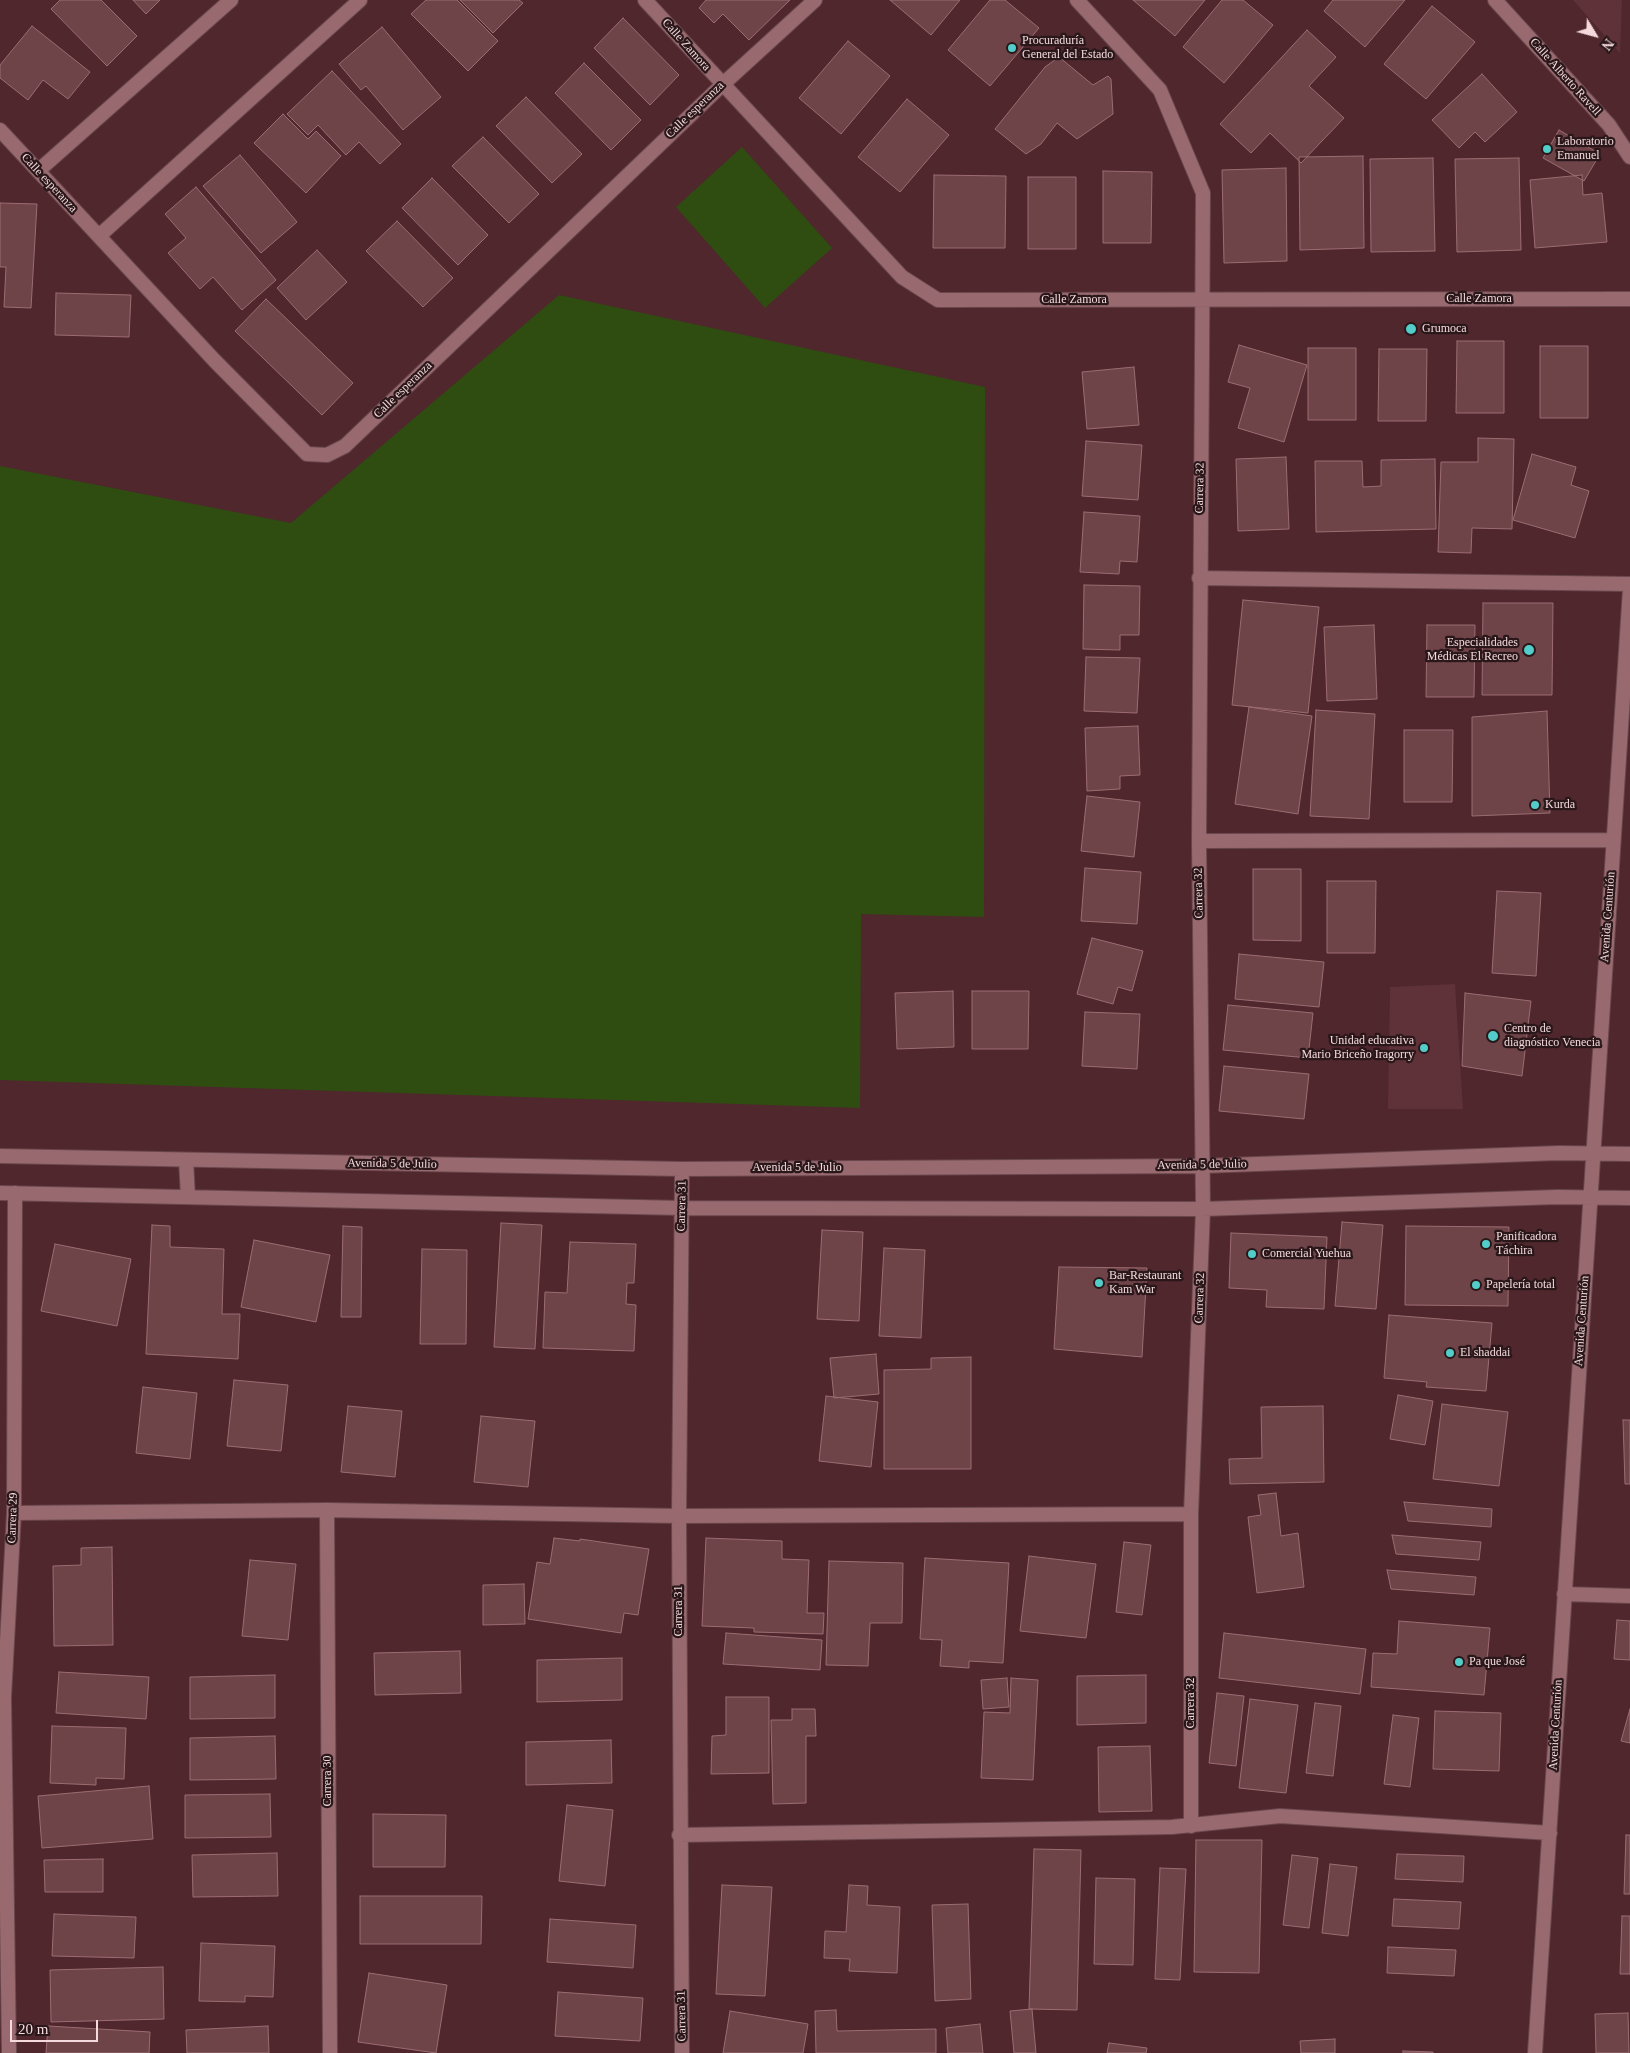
<!DOCTYPE html>
<meta charset="utf-8">
<style>
body{margin:0}
#map{position:relative;width:1630px;height:2053px;overflow:hidden;background:#4f272d;font-family:"Times New Roman",serif}
canvas{display:block}
.north{position:absolute;left:1570px;top:10px;width:50px;height:50px;-webkit-text-stroke:4px #291719;paint-order:stroke;rotate:127deg;font-size:14px;font-weight:700;line-height:20px;text-align:center;color:#f5dadd}
.north::after{content:'';display:block;margin:auto;width:18px;height:22px;background:#f5dadd;clip-path:polygon(50% 0,100% 100%,50% 72%,0 100%)}
.scale{position:absolute;left:10px;top:2020px;width:88px;height:22px;box-sizing:border-box;border:2px solid #f5dadd;border-top:0;padding-left:6px;font-size:15px;line-height:18px;white-space:nowrap;color:#f5dadd;-webkit-text-stroke:4px #291719;paint-order:stroke}
</style>
<div id="map">
<canvas width="1630" height="2053"></canvas>
<div class="north">N</div>
<div class="scale">20 m</div>
</div>
<script>
const ctx = document.querySelector('canvas').getContext('2d');
ctx.lineJoin = 'round';
function paint(path, color) { ctx.fillStyle = color; ctx.fill(path, 'evenodd'); }
const shape = rows => new Path2D(rows.map(r => 'M' + r).join(''));
function trace(path, color, width, dash) { ctx.strokeStyle = color; ctx.lineWidth = width; ctx.lineCap = dash ? 'butt' : 'round'; ctx.setLineDash(dash || []); ctx.stroke(path); }
function write(font, color, halo, rows, align = 'center') {
  ctx.font = font + ' "Times New Roman",serif'; ctx.lineWidth = 4.5; ctx.setLineDash([]); ctx.textBaseline = 'middle'; ctx.strokeStyle = halo; ctx.fillStyle = color; for (const [text, x, y, turn = 0] of rows) {
    ctx.save(); ctx.translate(x, y); ctx.rotate((+turn || 0) * Math.PI / 180); ctx.textAlign = isNaN(turn) ? turn : align; if (halo) ctx.strokeText(text, 0, 0); ctx.fillText(text, 0, 0); ctx.restore();
  }
}
const built = shape([
 [1573,0,1622,0,1620,53],
 [1455,984,1463,1109,1388,1109,1390,987]
]);
const green = shape([
 [742,147,832,248,765,308,676,207],
 [559,295,985,387,984,917,861,914,860,1108,0,1080,0,466,291,523]
]);
const building = shape([
 [60,0,101,0,137,36,107,66,51,9,60,0],
 [133,0,160,0,146,14,133,0],
 [426,0,457,0,498,41,468,71,411,14,426,0],
 [460,0,519,0,523,3,493,33,460,0],
 [706,0,790,0,749,40,723,14,714,23,699,8,706,0],
 [890,0,960,0,931,35,890,0],
 [990,0,1005,0,1039,28,990,86,948,50,990,0],
 [1133,0,1205,0,1175,36,1133,0],
 [1222,0,1243,0,1273,25,1224,83,1183,47,1222,0],
 [1333,0,1405,0,1365,47,1324,11,1333,0],
 [1432,6,1475,42,1426,99,1384,64,1432,6],
 [623,18,679,75,650,105,594,48,623,18],
 [32,26,90,72,68,99,43,80,28,100,0,78,0,65,32,26],
 [382,27,441,97,403,130,366,86,361,90,339,64,382,27],
 [1307,30,1336,57,1309,86,1344,118,1301,163,1270,133,1251,153,1220,124,1307,30],
 [848,41,890,76,841,134,799,98,848,41],
 [1059,57,1093,85,1108,76,1111,79,1113,114,1077,139,1057,123,1041,144,1026,154,995,129,1045,67,1059,57],
 [584,63,641,120,611,150,555,93,584,63],
 [332,71,401,144,380,164,359,142,346,155,318,125,308,135,287,114,332,71],
 [1482,74,1517,112,1485,142,1475,132,1459,148,1432,120,1482,74],
 [526,97,582,154,552,183,496,126,526,97],
 [907,99,949,135,900,192,858,157,907,99],
 [283,114,308,139,316,131,341,156,306,193,254,143,283,114],
 [1559,130,1600,154,1584,181,1543,158,1559,130],
 [483,137,539,194,509,223,452,166,483,137],
 [240,155,297,222,261,253,203,186,240,155],
 [1363,156,1364,248,1300,250,1299,157,1363,156],
 [1433,158,1435,251,1371,252,1370,159,1433,158],
 [1519,158,1521,250,1457,252,1455,159,1519,158],
 [1286,168,1287,261,1224,263,1222,170,1286,168],
 [1103,171,1152,172,1151,243,1103,243,1103,171],
 [934,175,1006,176,1005,248,933,248,934,175],
 [1582,175,1583,195,1602,193,1607,242,1535,248,1530,180,1582,175],
 [1028,177,1076,177,1076,249,1028,249,1028,177],
 [432,178,488,235,458,265,402,208,432,178],
 [196,187,276,280,242,310,213,277,200,289,168,253,186,238,165,214,196,187],
 [0,203,37,204,31,308,4,307,6,267,0,267,0,203],
 [397,221,453,278,423,307,366,251,397,221],
 [317,250,347,282,306,320,277,288,317,250],
 [56,293,131,295,129,337,55,335,56,293],
 [266,299,353,383,322,415,235,331,266,299],
 [1457,341,1504,341,1504,413,1456,413,1457,341],
 [1239,345,1307,365,1284,442,1238,428,1250,388,1228,382,1239,345],
 [1540,346,1588,346,1588,418,1540,418,1540,346],
 [1308,348,1356,348,1356,420,1308,420,1308,348],
 [1379,349,1427,349,1426,421,1378,421,1379,349],
 [1134,367,1139,425,1087,429,1082,372,1134,367],
 [1478,438,1514,439,1512,529,1472,528,1471,553,1438,552,1441,462,1478,462,1478,438],
 [1086,441,1142,445,1138,500,1082,496,1086,441],
 [1532,454,1576,467,1571,485,1589,491,1575,538,1513,520,1532,454],
 [1286,457,1289,529,1238,531,1236,459,1286,457],
 [1435,459,1436,529,1316,532,1315,461,1362,461,1363,487,1381,486,1381,460,1435,459],
 [1084,512,1140,516,1137,562,1120,561,1119,574,1080,572,1084,512],
 [1084,585,1140,586,1139,635,1120,635,1120,650,1083,649,1084,585],
 [1243,600,1319,607,1308,713,1232,705,1243,600],
 [1483,603,1553,603,1552,695,1482,695,1483,603],
 [1374,625,1377,699,1327,701,1324,627,1374,625],
 [1427,625,1475,625,1474,697,1426,697,1427,625],
 [1086,657,1140,658,1137,713,1084,711,1086,657],
 [1249,707,1312,716,1298,814,1235,804,1249,707],
 [1316,710,1375,714,1369,819,1310,816,1316,710],
 [1547,711,1550,813,1472,816,1472,717,1547,711],
 [1138,726,1140,775,1120,776,1120,789,1087,791,1085,728,1138,726],
 [1404,730,1453,730,1452,802,1404,802,1404,730],
 [1087,796,1140,802,1134,857,1081,851,1087,796],
 [1085,868,1141,872,1137,924,1081,921,1085,868],
 [1253,869,1301,869,1301,941,1253,940,1253,869],
 [1327,881,1376,881,1375,953,1327,953,1327,881],
 [1497,891,1541,893,1536,976,1492,973,1497,891],
 [1092,938,1143,951,1132,991,1118,987,1113,1004,1077,994,1092,938],
 [1239,954,1324,962,1319,1007,1235,999,1239,954],
 [953,991,954,1047,897,1049,895,993,953,991],
 [972,991,1029,991,1028,1049,972,1049,972,991],
 [1465,993,1531,1001,1522,1076,1462,1066,1465,993],
 [1228,1005,1313,1013,1308,1058,1223,1050,1228,1005],
 [1085,1012,1140,1014,1137,1069,1082,1066,1085,1012],
 [1224,1066,1309,1074,1304,1119,1219,1111,1224,1066],
 [1342,1222,1383,1225,1376,1309,1335,1306,1342,1222],
 [501,1223,542,1225,535,1349,494,1347,501,1223],
 [152,1225,170,1226,170,1247,224,1249,222,1314,240,1314,238,1359,146,1354,152,1225],
 [343,1226,362,1227,361,1317,341,1317,343,1226],
 [1406,1226,1509,1227,1508,1306,1405,1305,1406,1226],
 [822,1230,863,1232,859,1321,817,1319,822,1230],
 [1231,1233,1327,1237,1324,1309,1266,1307,1267,1290,1229,1288,1231,1233],
 [254,1240,330,1255,316,1322,241,1307,254,1240],
 [570,1242,636,1244,634,1283,627,1283,626,1304,636,1305,634,1351,543,1348,545,1292,567,1293,570,1242],
 [55,1244,131,1259,117,1326,41,1311,55,1244],
 [884,1248,925,1250,921,1338,879,1336,884,1248],
 [422,1249,467,1250,466,1344,420,1344,422,1249],
 [1059,1267,1147,1268,1142,1357,1054,1349,1059,1267],
 [1389,1315,1492,1323,1486,1391,1426,1387,1427,1382,1384,1378,1389,1315],
 [876,1354,879,1394,834,1398,830,1358,876,1354],
 [971,1357,971,1469,884,1469,884,1370,931,1369,931,1358,971,1357],
 [234,1380,288,1385,281,1451,227,1446,234,1380],
 [143,1387,197,1393,190,1459,136,1453,143,1387],
 [1398,1395,1433,1401,1425,1445,1390,1439,1398,1395],
 [826,1396,878,1402,871,1467,819,1461,826,1396],
 [1442,1404,1508,1412,1499,1486,1433,1479,1442,1404],
 [348,1406,402,1411,395,1477,341,1472,348,1406],
 [1323,1406,1324,1482,1230,1484,1229,1459,1262,1458,1261,1407,1323,1406],
 [481,1416,535,1421,528,1487,474,1482,481,1416],
 [1623,1420,1630,1420,1630,1484,1625,1484,1623,1420],
 [1276,1493,1281,1536,1298,1533,1304,1587,1257,1593,1248,1517,1261,1515,1258,1495,1276,1493],
 [1404,1502,1492,1509,1491,1527,1408,1521,1404,1502],
 [1392,1535,1481,1542,1479,1560,1396,1554,1392,1535],
 [554,1538,580,1541,580,1539,649,1549,638,1615,624,1613,621,1633,528,1619,537,1562,550,1564,554,1538],
 [706,1538,782,1541,782,1559,809,1560,807,1613,824,1613,823,1634,754,1632,754,1628,702,1626,706,1538],
 [1124,1542,1151,1545,1142,1615,1116,1612,1124,1542],
 [112,1547,113,1645,54,1646,53,1566,81,1565,81,1548,112,1547],
 [1029,1556,1096,1564,1086,1638,1020,1631,1029,1556],
 [925,1558,1009,1563,1003,1663,969,1661,969,1668,940,1666,942,1640,920,1639,925,1558],
 [250,1560,296,1564,288,1640,242,1636,250,1560],
 [829,1561,903,1563,902,1623,870,1623,868,1666,826,1665,829,1561],
 [1387,1570,1476,1577,1474,1595,1391,1589,1387,1570],
 [524,1584,525,1624,483,1625,483,1585,524,1584],
 [1617,1620,1630,1621,1630,1660,1614,1659,1617,1620],
 [1399,1621,1490,1628,1484,1695,1371,1687,1373,1653,1397,1654,1399,1621],
 [726,1633,822,1640,820,1670,723,1664,726,1633],
 [1224,1633,1366,1649,1360,1694,1219,1678,1224,1633],
 [460,1651,461,1693,375,1695,374,1653,460,1651],
 [622,1658,622,1700,537,1702,537,1660,622,1658],
 [59,1672,149,1677,146,1719,56,1713,59,1672],
 [275,1675,275,1718,190,1719,190,1677,275,1675],
 [1146,1675,1146,1723,1077,1725,1077,1676,1146,1675],
 [1007,1678,1009,1707,983,1709,981,1680,1007,1678],
 [1011,1678,1038,1680,1033,1780,981,1778,984,1712,1010,1713,1011,1678],
 [1217,1693,1244,1696,1236,1766,1209,1763,1217,1693],
 [726,1697,769,1697,769,1773,711,1774,712,1736,726,1735,726,1697],
 [1250,1699,1298,1705,1286,1793,1239,1788,1250,1699],
 [1315,1703,1341,1706,1333,1776,1306,1773,1315,1703],
 [792,1709,815,1709,816,1736,806,1736,806,1803,773,1804,771,1720,792,1720,792,1709],
 [1630,1709,1630,1743,1621,1741,1630,1709],
 [1435,1711,1501,1713,1499,1771,1433,1769,1435,1711],
 [1393,1715,1419,1718,1410,1787,1384,1784,1393,1715],
 [52,1726,126,1728,124,1779,96,1778,96,1785,50,1783,52,1726],
 [275,1736,276,1779,190,1780,190,1738,275,1736],
 [611,1740,612,1783,526,1785,526,1742,611,1740],
 [1150,1746,1152,1811,1099,1812,1098,1747,1150,1746],
 [149,1786,153,1839,42,1848,38,1796,149,1786],
 [270,1794,271,1837,185,1838,185,1795,270,1794],
 [567,1805,613,1810,605,1886,559,1881,567,1805],
 [373,1814,446,1815,445,1867,373,1867,373,1814],
 [1626,1835,1630,1835,1630,1894,1624,1894,1626,1835],
 [1196,1840,1262,1840,1259,1973,1194,1972,1196,1840],
 [1034,1849,1081,1850,1077,2010,1029,2009,1034,1849],
 [277,1853,278,1896,193,1897,192,1855,277,1853],
 [1397,1854,1464,1856,1463,1882,1395,1879,1397,1854],
 [1292,1855,1318,1858,1309,1928,1283,1925,1292,1855],
 [103,1859,103,1892,45,1892,44,1860,103,1859],
 [1330,1864,1357,1867,1348,1936,1322,1933,1330,1864],
 [1160,1868,1186,1869,1180,1980,1155,1979,1160,1868],
 [1096,1878,1135,1879,1133,1965,1094,1964,1096,1878],
 [722,1885,772,1887,765,1996,716,1994,722,1885],
 [849,1885,868,1886,867,1905,900,1907,897,1973,849,1971,850,1959,824,1958,825,1931,846,1932,849,1885],
 [360,1896,482,1896,481,1944,360,1944,360,1896],
 [1394,1899,1461,1902,1459,1929,1392,1926,1394,1899],
 [968,1904,971,1999,935,2001,932,1905,968,1904],
 [54,1914,136,1917,134,1958,52,1956,54,1914],
 [1622,1916,1630,1916,1630,1974,1620,1974,1622,1916],
 [550,1919,636,1925,633,1968,547,1962,550,1919],
 [201,1943,275,1946,273,1997,245,1996,245,2002,199,2001,201,1943],
 [1388,1947,1456,1950,1454,1976,1387,1973,1388,1947],
 [163,1967,164,2019,51,2022,50,1970,163,1967],
 [369,1973,447,1985,436,2053,358,2042,369,1973],
 [558,1992,643,1998,640,2041,555,2036,558,1992],
 [1032,2009,1036,2053,1014,2053,1010,2011,1032,2009],
 [836,2010,837,2031,936,2029,936,2053,816,2053,815,2011,836,2010],
 [730,2011,808,2024,803,2053,723,2053,730,2011],
 [1628,2013,1629,2053,1596,2053,1595,2014,1628,2013],
 [980,2024,983,2053,948,2053,946,2028,980,2024],
 [48,2026,150,2032,149,2053,46,2053,48,2026],
 [268,2026,269,2053,187,2053,186,2030,268,2026],
 [1335,2039,1335,2053,1301,2053,1300,2041,1335,2039],
 [1109,2043,1147,2048,1146,2053,1107,2053,1109,2043],
 [1403,2051,1433,2052,1433,2053,1403,2053,1403,2051]
]);
const minor = shape([
 [645,0,902,277,938,300,1630,299],
 [1077,0,1160,90,1203,193,1199,841,1203,1209,1191,1514,1191,1826],
 [1495,0,1609,125,1630,157],
 [0,130,214,360,307,454,327,455,345,446,722,85,815,0],
 [38,171,231,0],
 [99,236,360,0],
 [1199,578,1630,584],
 [1199,841,1613,840],
 [0,1156,682,1169,1202,1166,1559,1153,1630,1154],
 [186,1160,188,1197],
 [0,1193,681,1208,1203,1209,1557,1197,1630,1198],
 [327,1510,330,2053],
 [14,1513,327,1510,679,1516,1191,1514],
 [1564,1594,1630,1596],
 [679,1835,1172,1827,1280,1816,1550,1833],
 [9,2053,4,1697,14,1513,15,1193],
 [682,2053,679,1516,682,1169],
 [1535,2053,1630,589]
]);
const markers = [
 [1012,48,5,"#53cdc9"],
 [1547,149,5,"#53cdc9"],
 [1411,329,6,"#53cdc9"],
 [1529,650,6,"#53cdc9"],
 [1535,805,5,"#53cdc9"],
 [1493,1036,6,"#53cdc9"],
 [1424,1048,5,"#53cdc9"],
 [1486,1244,5,"#53cdc9"],
 [1252,1254,5,"#53cdc9"],
 [1099,1283,5,"#53cdc9"],
 [1476,1285,5,"#53cdc9"],
 [1450,1353,5,"#53cdc9"],
 [1459,1662,5,"#53cdc9"]
];
const poiNames = [
 ["Procuraduría",1022,41],
 ["General del Estado",1022,55],
 ["Laboratorio",1557,142],
 ["Emanuel",1557,156],
 ["Grumoca",1422,329],
 ["Especialidades",1518,643,"right"],
 ["Médicas El Recreo",1518,657,"right"],
 ["Kurda",1545,805],
 ["Centro de",1504,1029],
 ["diagnóstico Venecia",1504,1043],
 ["Unidad educativa",1414,1041,"right"],
 ["Mario Briceño Iragorry",1414,1055,"right"],
 ["Panificadora",1496,1237],
 ["Táchira",1496,1251],
 ["Comercial Yuehua",1262,1254],
 ["Bar-Restaurant",1109,1276],
 ["Kam War",1109,1290],
 ["Papelería total",1486,1285],
 ["El shaddai",1460,1353],
 ["Pa que José",1469,1662]
];
const streetNames = [
 ["Calle Zamora",686,45,48],
 ["Calle Alberto Ravell",1565,77,48],
 ["Calle esperanza",695,110,-44],
 ["Calle esperanza",49,183,47],
 ["Calle Zamora",1479,299],
 ["Calle Zamora",1074,300],
 ["Calle esperanza",403,390,-44],
 ["Carrera 32",1200,488,-89],
 ["Carrera 32",1199,893,-91],
 ["Avenida Centurión",1608,917,-86],
 ["Avenida 5 de Julio",392,1164,1],
 ["Avenida 5 de Julio",1202,1165,-1],
 ["Avenida 5 de Julio",797,1168],
 ["Carrera 31",682,1206,-89],
 ["Carrera 32",1200,1298,-88],
 ["Avenida Centurión",1582,1321,-86],
 ["Carrera 29",13,1518,-88],
 ["Carrera 31",679,1611,-90],
 ["Carrera 32",1191,1703,-90],
 ["Avenida Centurión",1556,1725,-87],
 ["Carrera 30",328,1781,-90],
 ["Carrera 31",682,2016,-91]
];
paint(built, '#5f3138');
paint(green, '#2f4d10');
paint(building, '#6f4449');
trace(building, '#9b6d72', 1);
trace(minor, '#69474d', 16);
trace(minor, '#986a6f', 14);
for (const [x, y, r, color] of markers) { const dot = new Path2D(); dot.arc(x, y, r, 0, 2 * Math.PI); ctx.fillStyle = color; ctx.fill(dot); trace(dot, '#291719', 2); }
write('12px', '#f5dadd', '#291719', poiNames, 'left');
write('12px', '#f5dadd', '#291719', streetNames);
</script>
